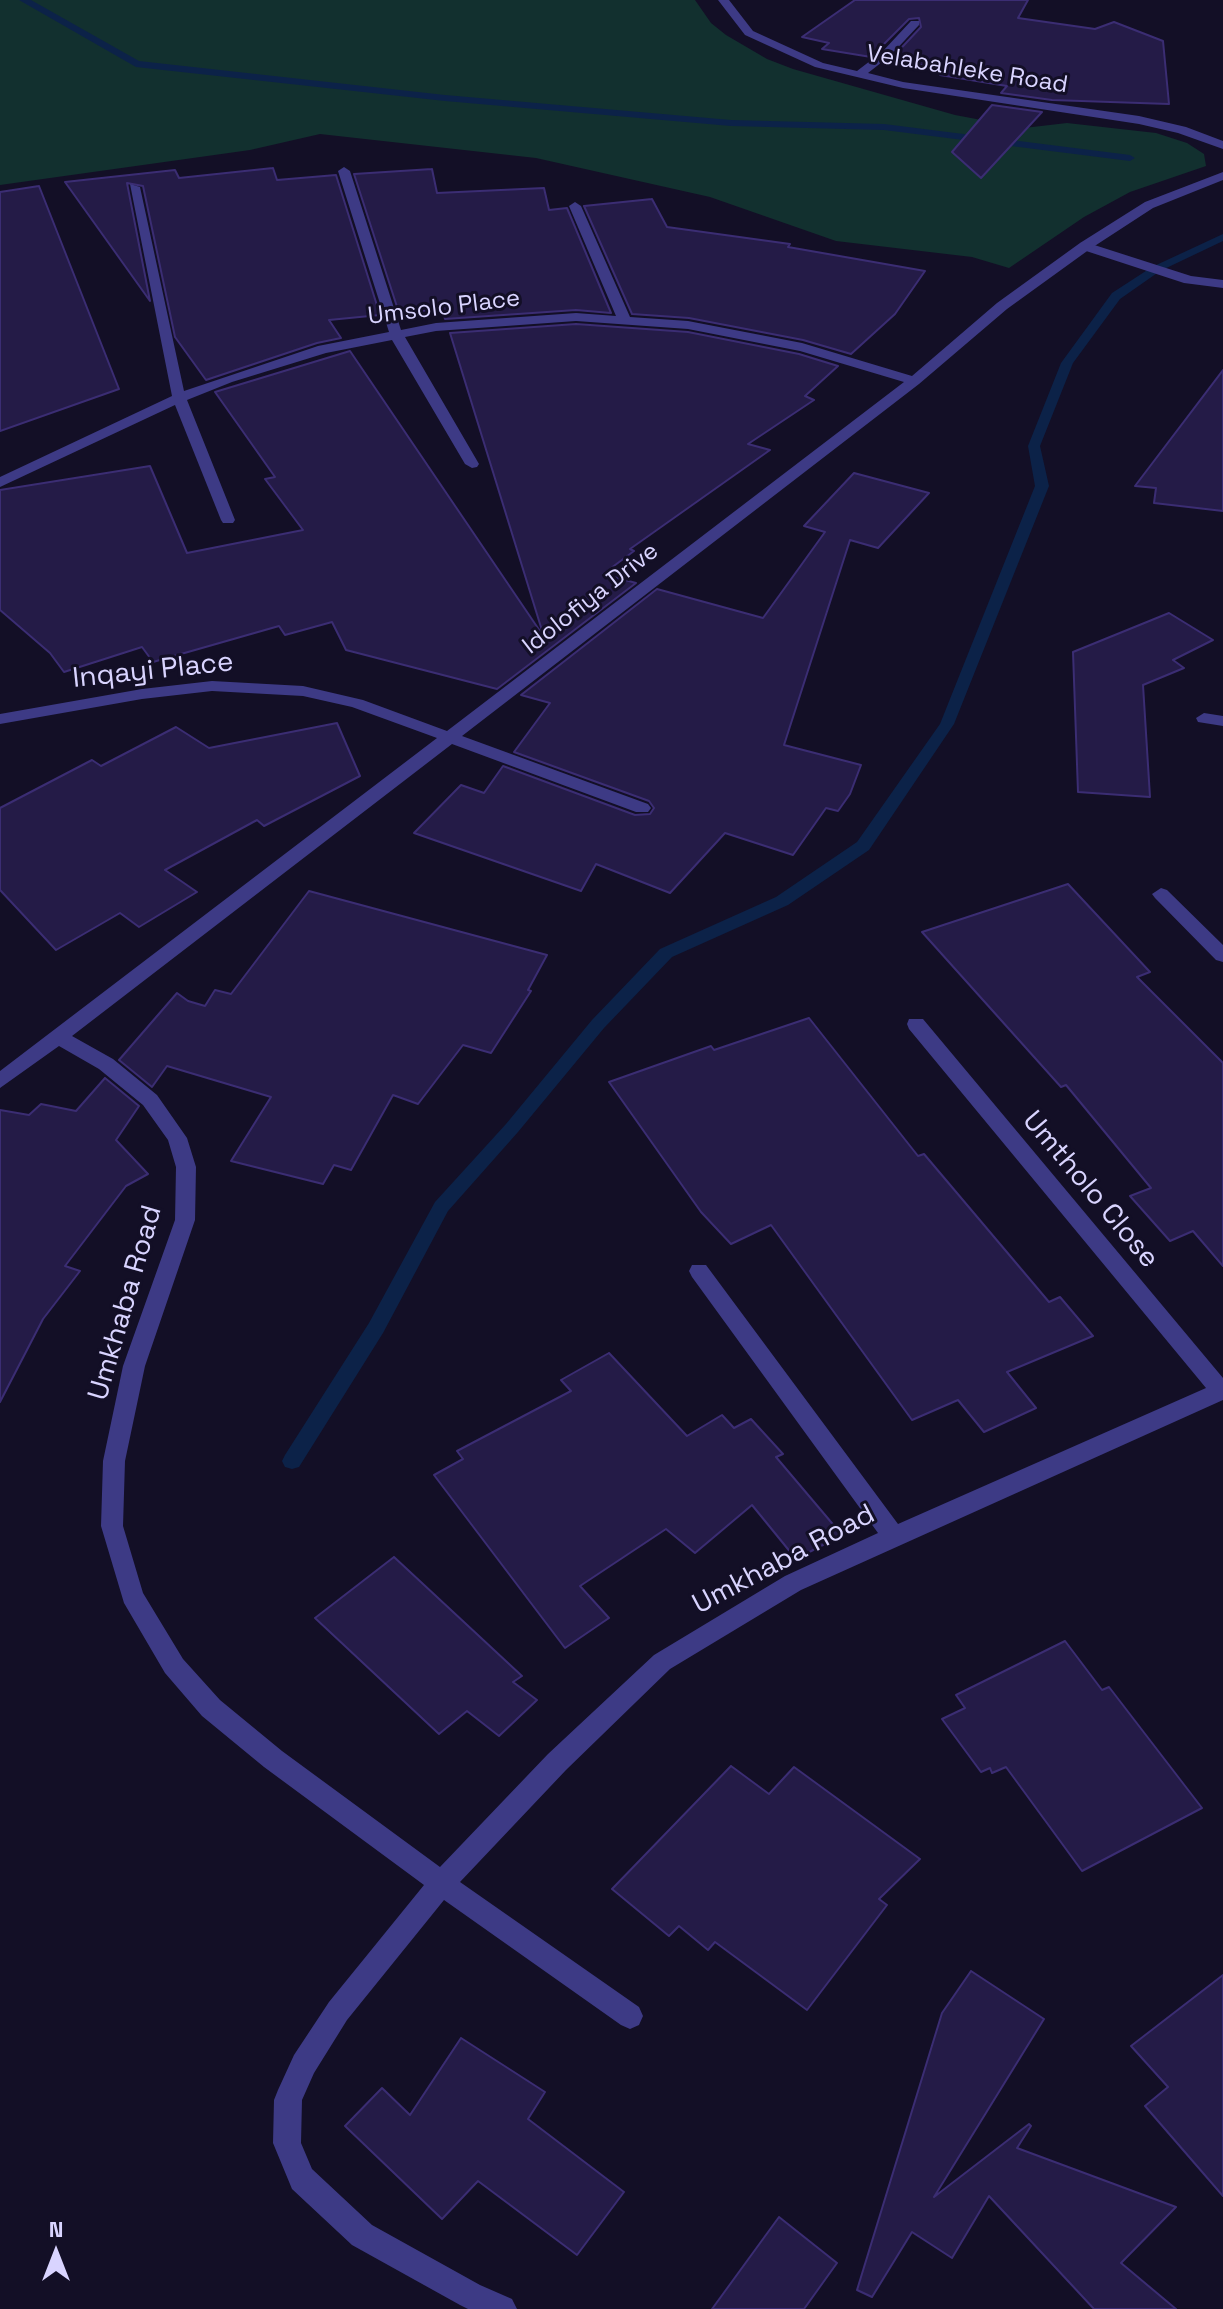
<!DOCTYPE html>
<style>
body{margin:0}
#map{position:relative;width:1223px;height:2309px;overflow:hidden;background:#130f26;font-family:"Space Grotesk",sans-serif}
canvas{display:block}
.north{position:absolute;left:16px;top:2213px;width:80px;height:80px;-webkit-text-stroke:6px #130f26;paint-order:stroke;rotate:0deg;font-size:22px;font-weight:700;line-height:32px;text-align:center;color:#d9d4ff}
.north::after{content:'';display:block;margin:auto;width:28px;height:36px;background:#d9d4ff;clip-path:polygon(50% 0,100% 100%,50% 72%,0 100%)}
</style>
<div id="map">
<canvas width="1223" height="2309"></canvas>
<div class="north">N</div>
</div>
<script>
const ctx = document.querySelector('canvas').getContext('2d');
ctx.lineJoin = 'round';
function paint(path, color) { ctx.fillStyle = color; ctx.fill(path, 'evenodd'); }
const shape = rows => new Path2D(rows.map(r => 'M' + r).join(''));
function trace(path, color, width, dash) { ctx.strokeStyle = color; ctx.lineWidth = width; ctx.lineCap = dash ? 'butt' : 'round'; ctx.setLineDash(dash || []); ctx.stroke(path); }
function write(font, color, halo, rows, align = 'center') {
  ctx.font = font + ' "Space Grotesk",sans-serif'; ctx.lineWidth = 6; ctx.setLineDash([]); ctx.textBaseline = 'middle'; ctx.strokeStyle = halo; ctx.fillStyle = color; for (const [text, x, y, turn = 0] of rows) {
    ctx.save(); ctx.translate(x, y); ctx.rotate((+turn || 0) * Math.PI / 180); ctx.textAlign = isNaN(turn) ? turn : align; if (halo) ctx.strokeText(text, 0, 0); ctx.fillText(text, 0, 0); ctx.restore();
  }
}
const green = shape([
 [0,0,695,0,711,23,726,35,767,59,793,69,955,115,1024,128,1067,123,1156,133,1187,143,1204,154,1206,166,1130,192,1084,217,1009,268,972,257,836,241,710,197,536,158,320,134,250,150,0,185]
]);
const stream = shape([
 [19,0,31,0,139,61,445,95,731,120,884,124,1130,155,1135,158,1130,161,884,130,731,126,445,101,136,67,19,0],
 [1223,234,1223,241,1160,271,1120,299,1073,363,1040,446,1049,486,954,724,869,850,788,905,672,957,604,1028,518,1132,448,1211,383,1333,299,1467,292,1469,285,1467,282,1461,285,1455,369,1323,435,1202,506,1124,592,1020,660,949,776,897,857,842,940,724,1035,486,1028,446,1061,363,1112,293,1152,267,1223,234]
]);
const building = shape([
 [855,0,1028,0,1018,18,1095,29,1114,22,1163,41,1169,104,1052,100,1001,93,1007,86,940,75,944,69,890,60,921,27,919,18,909,19,871,57,822,49,829,43,802,37,855,0],
 [992,105,1042,112,981,178,952,152,992,105],
 [273,168,277,180,336,175,380,315,329,320,341,338,317,343,206,380,175,337,143,186,127,183,150,301,65,182,175,170,179,178,273,168],
 [432,169,437,193,544,188,549,210,567,208,611,313,576,310,445,319,442,309,399,313,354,174,432,169],
 [39,186,119,389,0,431,0,192,39,186],
 [652,199,667,227,790,244,788,247,925,271,895,314,851,354,803,340,689,318,632,314,584,206,652,199],
 [576,324,688,332,799,354,838,366,805,396,814,400,748,444,770,450,630,549,634,551,603,574,636,583,497,689,346,650,332,622,285,635,279,626,153,662,142,647,64,672,50,653,0,610,0,490,150,466,187,553,303,530,265,479,275,477,215,392,350,351,544,637,450,333,576,324],
 [1223,370,1223,511,1154,503,1156,488,1135,486,1223,370],
 [854,473,929,493,878,548,850,540,784,745,861,765,850,794,838,811,826,808,793,855,725,833,670,893,596,864,581,891,414,833,461,785,484,793,503,766,635,815,650,814,654,808,649,801,514,752,550,703,521,695,657,589,763,618,825,532,804,526,854,473],
 [1169,613,1213,640,1173,660,1184,668,1143,685,1150,797,1078,792,1073,652,1169,613],
 [337,723,360,776,264,826,257,820,165,870,197,892,139,927,120,913,56,950,0,890,0,808,92,760,101,766,176,727,209,748,337,723],
 [1068,884,1150,972,1137,977,1223,1063,1223,1266,1193,1231,1170,1241,1130,1196,1151,1188,1066,1085,1061,1087,922,932,1068,884],
 [309,891,547,955,528,990,531,991,491,1053,463,1045,418,1104,393,1095,351,1170,334,1165,323,1184,231,1161,271,1097,167,1066,152,1087,119,1060,177,993,188,1001,205,1006,215,990,231,994,309,891],
 [809,1018,918,1156,924,1154,1049,1302,1060,1297,1093,1336,1007,1372,1036,1408,984,1432,958,1400,912,1420,771,1225,731,1244,701,1212,609,1082,711,1046,714,1050,809,1018],
 [105,1078,139,1106,116,1140,148,1174,126,1186,65,1266,80,1271,43,1319,0,1402,0,1110,29,1115,41,1104,76,1111,105,1078],
 [609,1353,687,1436,722,1415,734,1428,751,1419,783,1454,776,1457,842,1535,796,1559,752,1505,695,1553,666,1529,580,1586,609,1618,565,1648,434,1475,463,1459,457,1451,571,1391,561,1380,609,1353],
 [394,1557,522,1676,513,1682,537,1700,499,1736,467,1711,439,1734,315,1618,394,1557],
 [1065,1641,1102,1690,1109,1687,1202,1808,1082,1871,1006,1767,992,1773,990,1768,981,1772,942,1719,965,1708,956,1695,1065,1641],
 [731,1766,769,1794,794,1767,920,1859,879,1899,887,1905,807,2010,715,1942,708,1950,679,1926,669,1936,612,1889,731,1766],
 [971,1971,1044,2019,934,2197,1029,2124,1031,2126,1017,2148,1176,2207,1121,2263,1176,2309,1094,2309,989,2196,952,2258,912,2232,872,2297,857,2290,942,2013,971,1971],
 [1223,1975,1223,2196,1145,2106,1168,2087,1131,2046,1223,1975],
 [461,2038,545,2092,528,2119,624,2192,577,2255,478,2181,442,2219,345,2126,382,2088,410,2115,461,2038],
 [779,2217,837,2263,804,2309,712,2309,779,2217]
]);
const service = shape([
 [1085,242,1191,276,1223,280,1223,288,1184,283,1080,249,1080,243,1085,242]
]);
const minor = shape([
 [718,0,729,0,753,31,823,63,857,71,883,51,911,21,919,21,919,25,891,55,868,73,903,82,1139,116,1186,127,1223,141,1223,149,1178,133,1139,124,903,88,815,67,745,35,718,0],
 [344,167,350,171,401,330,436,323,576,313,616,316,569,206,575,202,581,206,630,317,688,321,802,343,912,376,997,303,1080,243,1145,202,1223,172,1223,180,1153,208,1090,249,1007,309,919,384,462,736,648,804,651,808,648,812,636,812,452,744,72,1036,113,1059,157,1095,187,1138,196,1167,195,1220,145,1366,125,1461,123,1526,143,1593,183,1659,220,1700,282,1751,440,1867,548,1754,654,1655,785,1576,878,1533,692,1277,689,1271,692,1265,706,1265,898,1524,1206,1388,909,1029,907,1024,909,1019,923,1019,1223,1378,1223,1400,801,1590,670,1669,566,1770,460,1882,639,2007,643,2016,639,2025,630,2029,621,2025,444,1900,347,2020,314,2073,302,2100,301,2143,312,2169,372,2225,480,2285,512,2299,517,2309,468,2309,460,2305,352,2245,292,2189,273,2143,274,2100,278,2090,294,2055,329,2002,424,1885,264,1767,202,1716,165,1673,124,1603,101,1526,103,1461,123,1366,175,1220,176,1167,168,1140,143,1105,99,1069,59,1046,0,1088,0,1071,437,738,352,707,303,696,212,691,142,699,0,724,0,714,142,689,212,681,303,686,363,700,447,731,904,382,800,351,688,329,576,321,436,331,405,337,479,464,477,467,472,468,465,464,392,340,326,353,232,382,187,400,235,520,233,523,223,523,221,520,175,405,0,487,0,477,172,396,130,184,140,187,184,391,318,346,389,332,338,171,344,167],
 [1204,713,1223,716,1223,726,1198,722,1196,718,1204,713],
 [1161,888,1167,890,1223,945,1223,962,1216,960,1155,898,1152,894,1161,888]
]);
const farStreetnames = [
 ["Velabahleke Road",967,70,9],
 ["Umsolo Place",444,308,-7],
 ["Idolofiya Drive",591,599,-38]
];
const streetNames = [
 ["Inqayi Place",153,671,-6],
 ["Umtholo Close",1090,1190,50],
 ["Umkhaba Road",126,1303,-74],
 ["Umkhaba Road",784,1560,-28]
];
paint(green, '#12302f');
paint(stream, '#0c2248');
paint(building, '#241b47');
trace(building, '#3b2d73', 2);
paint(service, '#3d3a85');
paint(minor, '#3d3a85');
write('24px', '#d9d4ff', '#130f26', farStreetnames);
write('28px', '#d9d4ff', '#130f26', streetNames);
</script>
